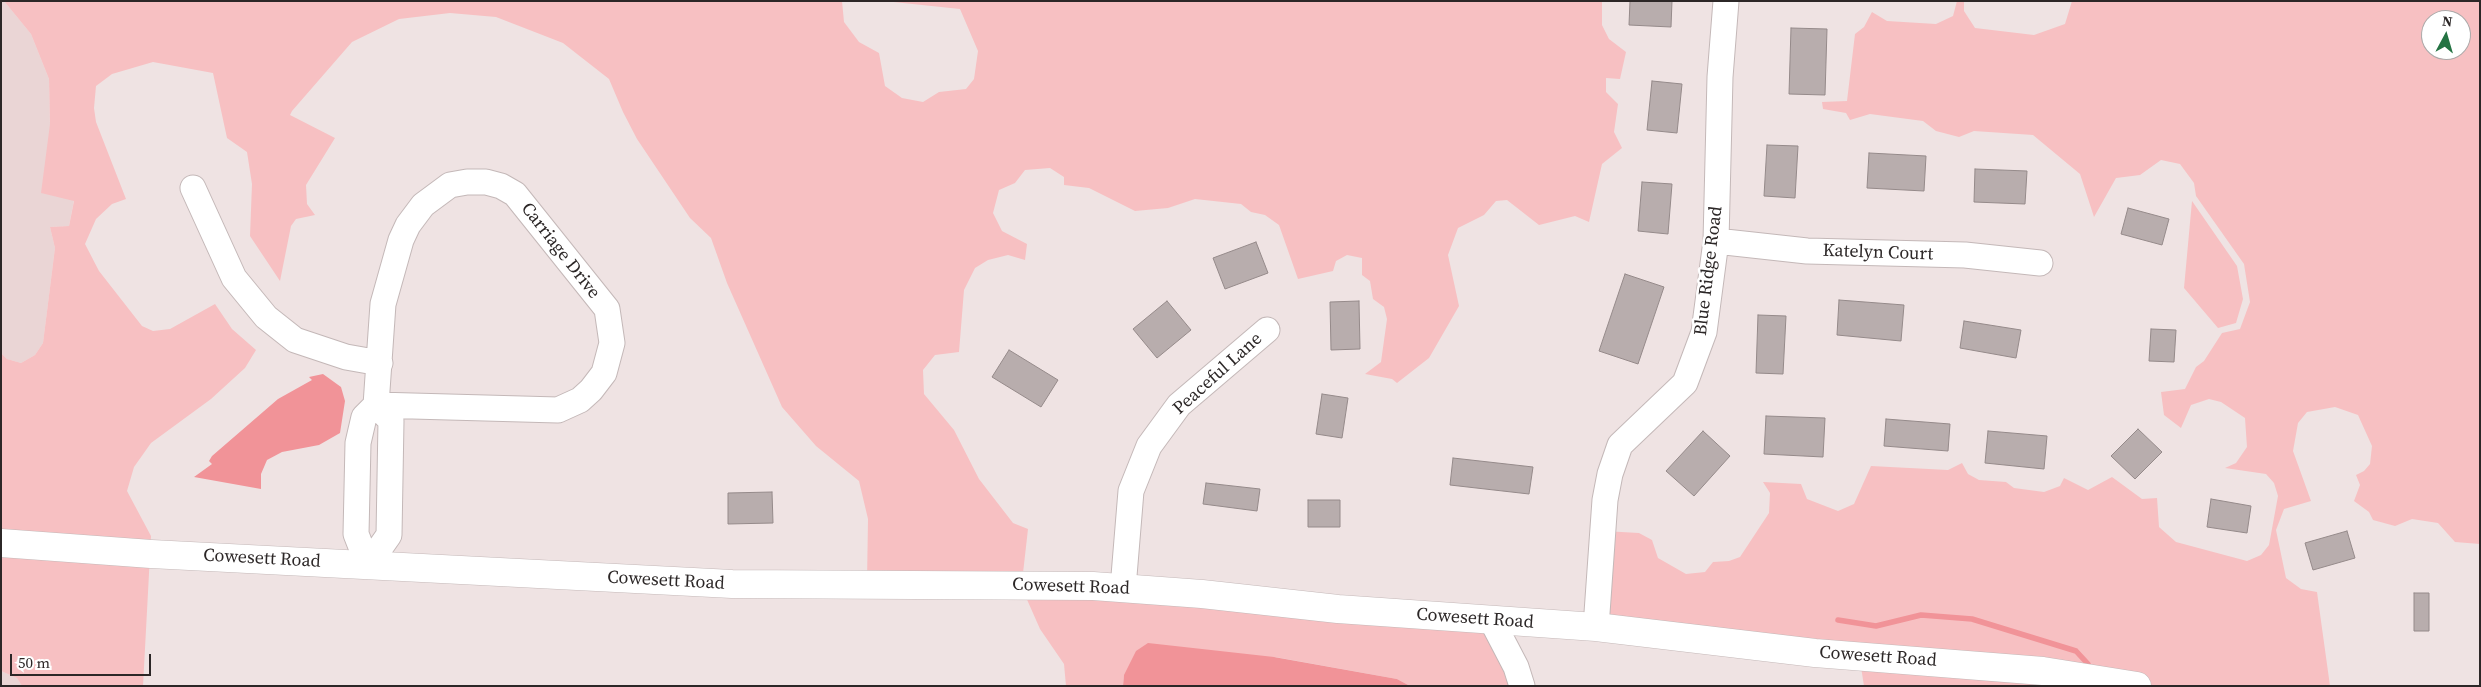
<!DOCTYPE html>
<style>
body{margin:0}
#map{position:relative;width:2481px;height:687px;overflow:hidden;background:#efe3e3;font-family:"Source Serif 4",serif}
canvas{display:block}
.frame{position:absolute;inset:0;border:2px solid #2c2727;pointer-events:none}
.north{position:absolute;left:2421px;top:10px;width:50px;height:50px;box-sizing:border-box;background:#fff;border:1px solid #aba9a9;border-radius:50%;rotate:6deg;font-size:14px;font-weight:700;line-height:20px;text-align:center;color:#2c2727}
.north::after{content:'';display:block;margin:auto;width:18px;height:22px;background:#247343;clip-path:polygon(50% 0,100% 100%,50% 72%,0 100%)}
.scale{position:absolute;left:10px;top:654px;width:141px;height:22px;box-sizing:border-box;border:2px solid #2c2727;border-top:0;padding-left:6px;font-size:15px;line-height:18px;white-space:nowrap;color:#2c2727;-webkit-text-stroke:4px #fff;paint-order:stroke}
</style>
<div id="map">
<canvas width="2481" height="687"></canvas>
<div class="frame"></div>
<div class="north">N</div>
<div class="scale">50 m</div>
</div>
<script>
const ctx = document.querySelector('canvas').getContext('2d');
ctx.lineJoin = 'round';
function paint(path, color) { ctx.fillStyle = color; ctx.fill(path, 'evenodd'); }
const shape = rows => new Path2D(rows.map(r => 'M' + r).join(''));
function trace(path, color, width, dash) { ctx.strokeStyle = color; ctx.lineWidth = width; ctx.lineCap = dash ? 'butt' : 'round'; ctx.setLineDash(dash || []); ctx.stroke(path); }
function write(font, color, halo, rows, align = 'center') {
  ctx.font = font + ' "Source Serif 4",serif'; ctx.lineWidth = 5; ctx.setLineDash([]); ctx.textBaseline = 'middle'; ctx.strokeStyle = halo; ctx.fillStyle = color; for (const [text, x, y, turn = 0] of rows) {
    ctx.save(); ctx.translate(x, y); ctx.rotate((+turn || 0) * Math.PI / 180); ctx.textAlign = isNaN(turn) ? turn : align; if (halo) ctx.strokeText(text, 0, 0); ctx.fillText(text, 0, 0); ctx.restore();
  }
}
const built = shape([
 [1,1,4,1,31,34,49,79,50,124,74,200,69,226,50,227,55,248,43,343,35,355,21,363,7,359,1,353],
 [1,671,17,678,22,686,1,686]
]);
const green = shape([
 [4,1,842,1,844,22,859,42,879,53,885,86,902,98,923,102,939,92,966,89,974,79,978,51,960,9,884,1,1602,1,1602,25,1609,39,1626,52,1620,79,1606,78,1606,92,1618,104,1614,132,1622,148,1602,164,1589,222,1575,216,1539,225,1507,200,1496,201,1484,215,1458,228,1448,255,1459,306,1429,358,1397,383,1392,379,1365,374,1381,362,1387,319,1384,307,1373,299,1370,281,1362,275,1362,258,1347,255,1336,261,1333,271,1298,279,1279,225,1265,215,1251,212,1241,204,1195,199,1168,208,1135,211,1089,188,1064,185,1064,177,1050,168,1025,170,1015,183,999,190,993,213,1002,231,1027,244,1025,260,1008,255,988,260,975,268,964,290,959,352,935,355,923,370,924,394,954,430,979,479,1013,523,1028,529,1022,582,1494,622,1522,686,1410,686,1397,679,1275,657,1124,675,1123,686,1066,686,1064,664,1040,629,1025,595,867,582,868,519,859,481,816,446,782,407,727,283,711,238,690,218,637,139,623,112,609,79,563,43,496,17,450,13,399,19,352,42,292,111,290,115,335,138,306,185,307,204,315,215,296,219,291,226,280,281,250,236,252,184,247,152,227,138,213,73,153,62,112,74,96,86,94,108,96,122,126,199,112,204,96,219,85,244,99,271,142,326,153,331,170,329,215,304,232,329,256,350,245,368,211,399,151,443,134,467,127,491,151,536,143,686,22,686,17,678,1,671,1,353,7,359,21,363,35,355,43,343,55,248,50,227,69,226,74,201,41,193,50,124,49,79,31,34],
 [1957,1,1964,1,1964,11,1975,28,2034,35,2065,24,2072,1,2480,1,2480,544,2455,542,2438,523,2412,519,2395,526,2373,520,2369,512,2354,501,2360,485,2356,475,2364,471,2370,464,2372,446,2358,415,2335,407,2307,412,2298,423,2293,451,2311,501,2284,509,2276,530,2286,578,2301,589,2317,592,2330,686,1864,686,1859,654,1602,628,1604,531,1639,533,1652,540,1658,558,1686,574,1705,572,1713,562,1729,561,1740,557,1769,513,1770,493,1763,482,1801,484,1807,499,1838,511,1854,504,1871,466,1948,470,1962,463,1968,474,1979,480,2006,482,2014,488,2044,492,2060,486,2064,478,2088,490,2112,477,2142,499,2157,498,2159,527,2176,542,2247,561,2261,555,2269,545,2278,496,2274,483,2266,474,2225,468,2236,463,2247,447,2245,418,2221,402,2209,399,2191,405,2181,428,2164,415,2161,392,2185,389,2196,367,2204,361,2222,333,2240,329,2250,302,2244,264,2196,196,2194,183,2180,164,2161,160,2140,175,2116,178,2094,217,2080,174,2033,135,1974,131,1959,137,1936,131,1923,121,1870,114,1850,120,1846,113,1823,109,1822,102,1847,101,1855,34,1864,27,1872,12,1887,21,1936,24,1953,16],
 [2431,20,2461,20,2461,50,2431,50],
 [2192,201,2237,266,2243,299,2236,323,2218,328,2184,288]
]);
const water = shape([
 [323,374,341,387,345,401,340,433,319,445,282,452,267,460,261,474,261,489,194,477,212,464,209,461,212,456,278,399,312,380,309,377],
 [1148,643,1274,657,1397,679,1410,686,1123,686,1124,675,1136,651]
]);
const stream = shape([
 [1838,620,1876,626,1921,615,1972,619,2076,651,2088,664]
]);
const building = shape([
 [1630,1,1672,1,1671,27,1629,25,1630,1],
 [1791,28,1827,29,1825,95,1789,94,1791,28],
 [1652,81,1682,84,1677,133,1647,130,1652,81],
 [1767,145,1798,146,1795,198,1764,196,1767,145],
 [1869,153,1926,156,1924,191,1867,188,1869,153],
 [1975,169,2027,171,2025,204,1974,202,1975,169],
 [1642,182,1672,184,1668,234,1638,231,1642,182],
 [2128,208,2169,219,2162,245,2121,234,2128,208],
 [1256,242,1268,273,1225,289,1213,258,1256,242],
 [1625,274,1664,287,1638,364,1599,351,1625,274],
 [1839,300,1904,305,1901,341,1837,335,1839,300],
 [1167,301,1191,330,1157,358,1133,329,1167,301],
 [1359,301,1360,349,1331,350,1330,302,1359,301],
 [1758,315,1786,316,1783,374,1756,373,1758,315],
 [1964,321,2021,330,2016,358,1960,348,1964,321],
 [2151,329,2176,330,2174,362,2149,361,2151,329],
 [1009,350,1058,380,1041,407,992,377,1009,350],
 [1322,394,1348,398,1342,438,1316,434,1322,394],
 [1766,416,1825,418,1823,457,1764,454,1766,416],
 [1886,419,1950,424,1948,451,1884,446,1886,419],
 [2138,429,2162,452,2135,479,2111,456,2138,429],
 [1703,431,1730,456,1694,496,1666,471,1703,431],
 [1988,431,2047,436,2044,469,1985,463,1988,431],
 [1453,458,1533,467,1529,494,1450,485,1453,458],
 [1206,483,1260,489,1257,511,1203,504,1206,483],
 [772,492,773,523,728,524,728,493,772,492],
 [2211,499,2251,506,2247,533,2207,527,2211,499],
 [1308,500,1340,500,1340,527,1308,527,1308,500],
 [2347,531,2355,558,2313,570,2305,543,2347,531],
 [2414,593,2429,593,2429,631,2414,631,2414,593]
]);
const minor = shape([
 [193,188,234,278,266,317,295,340,346,357,380,363],
 [1716,241,1807,251,1965,255,2040,263],
 [368,565,356,534,358,443,364,417,376,405,383,304,401,240,408,225,423,205,450,185,467,182,486,182,501,186,515,194,607,309,612,343,604,373,591,390,580,400,558,410,376,405],
 [368,565,389,535,391,421,376,405],
 [1123,588,1131,491,1149,446,1179,405,1267,330],
 [1492,621,1516,667,1522,686],
 [1596,627,1605,500,1610,474,1620,445,1685,383,1704,332,1716,241,1720,77,1726,1]
]);
const major = shape([
 [1,543,151,554,732,584,1093,586,1202,594,1338,609,1596,627,1815,653,2043,671,2137,686]
]);
const streetNames = [
 ["Carriage Drive",560,251,52],
 ["Katelyn Court",1878,253,2],
 ["Blue Ridge Road",1709,271,-83],
 ["Peaceful Lane",1218,374,-42],
 ["Cowesett Road",262,559,3],
 ["Cowesett Road",666,581,3],
 ["Cowesett Road",1071,587,2],
 ["Cowesett Road",1475,619,4],
 ["Cowesett Road",1878,657,4]
];
paint(built, '#ead5d5');
paint(green, '#f7c0c2');
paint(water, '#f19398');
trace(stream, '#f19398', 5.5);
paint(building, '#b8adad');
trace(building, '#958a8a', 1);
trace(minor, '#c4b8b8', 27);
trace(major, '#c4b8b8', 29);
trace(minor, '#fff', 25);
trace(major, '#fff', 28);
write('18px', '#2c2727', '#fff', streetNames);
</script>
